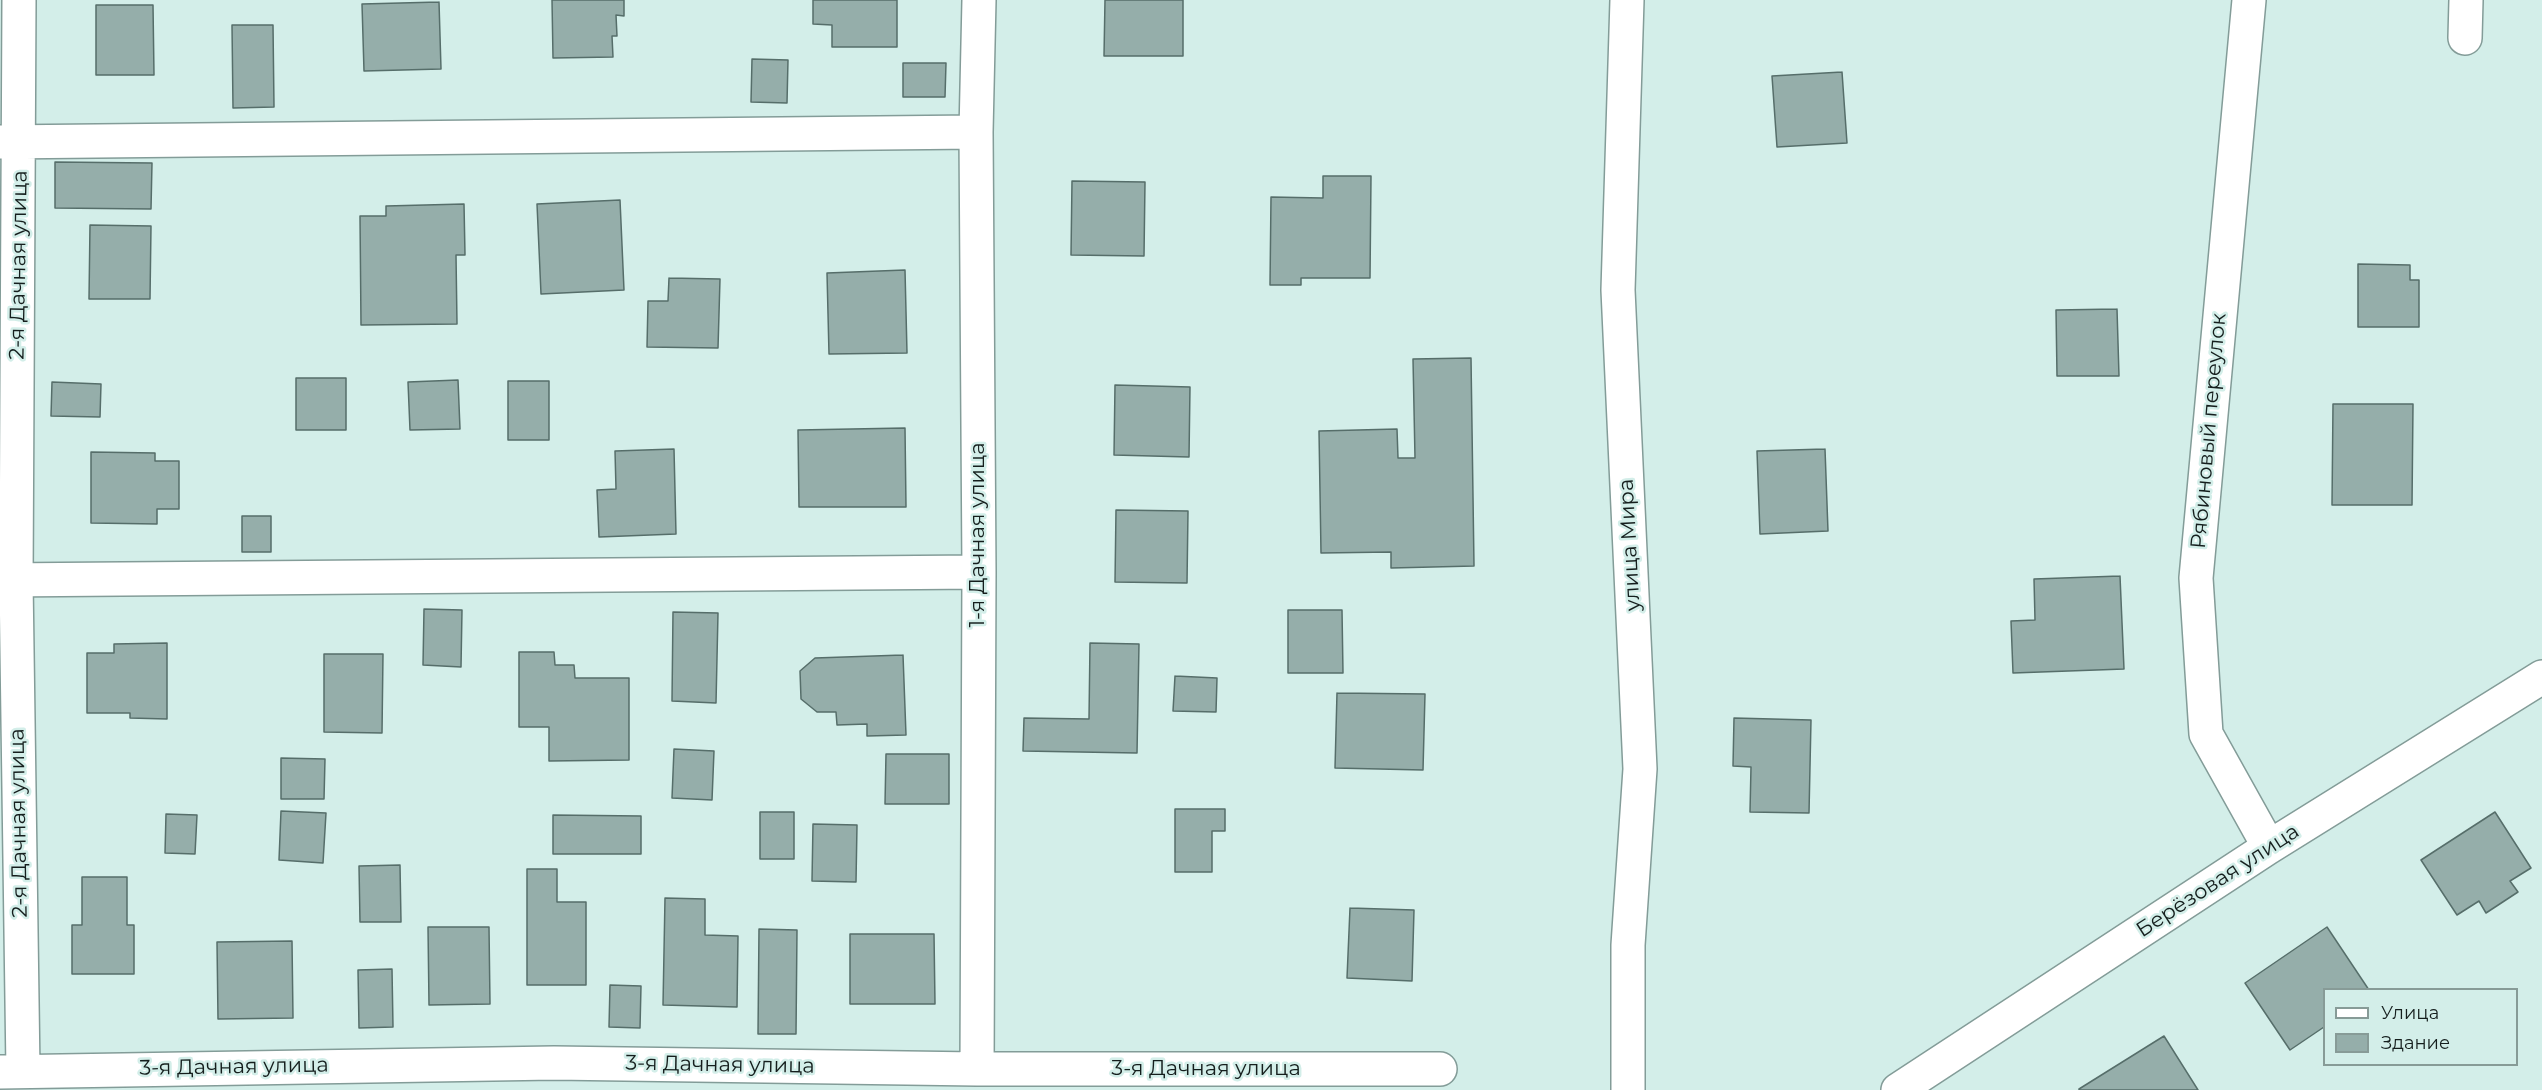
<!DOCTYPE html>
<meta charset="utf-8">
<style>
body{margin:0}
#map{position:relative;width:2542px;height:1090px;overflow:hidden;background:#d3eee9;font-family:Montserrat,sans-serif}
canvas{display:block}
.legend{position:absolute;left:2323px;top:988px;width:195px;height:78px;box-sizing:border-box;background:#d3eee9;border:2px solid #879b97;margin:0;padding:8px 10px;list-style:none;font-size:18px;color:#151e1d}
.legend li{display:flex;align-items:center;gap:12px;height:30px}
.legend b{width:30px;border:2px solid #879b97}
</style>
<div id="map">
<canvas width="2542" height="1090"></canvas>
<ul class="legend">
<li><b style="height:8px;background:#fff"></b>Улица</li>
<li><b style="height:16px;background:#95aeaa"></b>Здание</li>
</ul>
</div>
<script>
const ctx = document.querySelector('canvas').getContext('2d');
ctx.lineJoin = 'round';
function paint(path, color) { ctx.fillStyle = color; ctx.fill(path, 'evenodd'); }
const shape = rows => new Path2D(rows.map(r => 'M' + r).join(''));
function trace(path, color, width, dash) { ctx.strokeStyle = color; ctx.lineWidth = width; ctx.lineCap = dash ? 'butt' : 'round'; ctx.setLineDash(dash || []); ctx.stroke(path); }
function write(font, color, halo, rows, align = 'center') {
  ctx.font = font + ' Montserrat,sans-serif'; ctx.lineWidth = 5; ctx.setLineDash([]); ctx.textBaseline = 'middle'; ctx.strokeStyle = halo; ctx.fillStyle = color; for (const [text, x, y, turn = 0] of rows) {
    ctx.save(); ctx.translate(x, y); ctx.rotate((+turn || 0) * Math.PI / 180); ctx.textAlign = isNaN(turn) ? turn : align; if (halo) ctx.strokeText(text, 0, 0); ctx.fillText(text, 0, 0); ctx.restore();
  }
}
const building = shape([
 [552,0,624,0,624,16,616,15,617,36,612,36,613,57,553,58,552,0],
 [813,0,897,0,897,47,832,47,832,25,813,24,813,0],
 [1105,0,1183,0,1183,56,1104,56,1105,0],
 [439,2,441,69,364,71,362,4,439,2],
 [96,5,153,5,154,75,96,75,96,5],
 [232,25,273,25,274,107,233,108,232,25],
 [752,59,788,60,787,103,751,102,752,59],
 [903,63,946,63,945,97,903,97,903,63],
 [1842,72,1847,143,1777,147,1772,76,1842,72],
 [55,162,152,163,151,209,55,208,55,162],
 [1323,176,1371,176,1370,278,1301,278,1301,285,1270,285,1271,197,1323,198,1323,176],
 [1072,181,1145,182,1144,256,1071,255,1072,181],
 [620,200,624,290,541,294,537,204,620,200],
 [464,204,465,255,456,255,457,324,361,325,360,216,386,216,386,206,464,204],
 [90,225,151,226,150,299,89,299,90,225],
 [2358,264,2410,265,2410,280,2419,280,2419,327,2358,327,2358,264],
 [905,270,907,353,829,354,827,273,905,270],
 [669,278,720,279,718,348,647,347,648,301,668,301,669,278],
 [2117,309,2119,376,2057,376,2056,310,2117,309],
 [1471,358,1474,566,1391,568,1391,552,1321,553,1319,431,1397,429,1398,458,1415,458,1413,359,1471,358],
 [296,378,346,378,346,430,296,430,296,378],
 [458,380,460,429,410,430,408,382,458,380],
 [508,381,549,381,549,440,508,440,508,381],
 [52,382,101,384,100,417,51,416,52,382],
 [1115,385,1190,387,1189,457,1114,455,1115,385],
 [2333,404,2413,404,2412,505,2332,505,2333,404],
 [905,428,906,507,799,507,798,430,905,428],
 [674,449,676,534,599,537,597,490,616,489,615,451,674,449],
 [1825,449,1828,531,1760,534,1757,451,1825,449],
 [91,452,155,453,155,461,179,461,179,509,157,509,157,524,91,523,91,452],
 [1116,510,1188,511,1187,583,1115,582,1116,510],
 [242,516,271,516,271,552,242,552,242,516],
 [2120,576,2124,669,2013,673,2011,621,2035,620,2034,579,2120,576],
 [424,609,462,610,461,667,423,665,424,609],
 [1288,610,1342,610,1343,673,1288,673,1288,610],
 [673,612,718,613,716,703,672,701,673,612],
 [167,643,167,719,130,718,130,713,87,713,87,653,114,653,114,644,167,643],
 [1090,643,1139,644,1137,753,1023,751,1024,718,1089,719,1090,643],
 [519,652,554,652,555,665,574,665,575,678,629,678,629,760,549,761,549,727,519,727,519,652],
 [324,654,383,654,382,733,324,732,324,654],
 [903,655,906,735,867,736,867,724,837,725,836,712,817,712,801,699,800,671,815,658,903,655],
 [1175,676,1217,678,1216,712,1173,711,1175,676],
 [1337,693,1425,694,1423,770,1335,768,1337,693],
 [1734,718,1811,720,1809,813,1750,812,1751,767,1733,766,1734,718],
 [674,749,714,751,712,800,672,798,674,749],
 [886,754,949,754,949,804,885,804,886,754],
 [281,758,325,759,324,799,281,799,281,758],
 [1175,809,1225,809,1225,831,1212,831,1212,872,1175,872,1175,809],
 [281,811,326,813,323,863,279,860,281,811],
 [760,812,794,812,794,859,760,859,760,812],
 [2495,812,2531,868,2510,881,2518,892,2486,913,2479,901,2457,915,2421,860,2495,812],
 [166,814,197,815,195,854,165,853,166,814],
 [553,815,641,816,641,854,553,854,553,815],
 [813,824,857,825,856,882,812,881,813,824],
 [400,865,401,922,360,922,359,866,400,865],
 [527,869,557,869,557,902,586,902,586,985,527,985,527,869],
 [82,877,127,877,127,925,134,925,134,974,72,974,72,925,82,925,82,877],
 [665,898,705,899,705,935,738,936,737,1007,663,1005,665,898],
 [1350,908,1414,910,1412,981,1347,978,1350,908],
 [428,927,489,927,490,1004,429,1005,428,927],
 [2327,927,2369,990,2324,990,2324,1027,2290,1050,2245,983,2327,927],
 [759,929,797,930,796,1034,758,1034,759,929],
 [850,934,934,934,935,1004,850,1004,850,934],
 [292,941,293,1018,218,1019,217,942,292,941],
 [392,969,393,1027,359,1028,358,970,392,969],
 [610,985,641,986,640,1028,609,1027,610,985],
 [2164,1036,2198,1090,2079,1090,2079,1089,2164,1036]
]);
const minor = shape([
 [19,0,16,580,23,1071],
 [1627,0,1618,290,1640,769,1628,945,1628,1090],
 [2249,0,2196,578,2206,734,2269,847],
 [2465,38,2466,0],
 [0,142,976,132],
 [0,580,979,572],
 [977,1069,979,572,976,132,979,0],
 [0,1072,554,1063,977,1069,1440,1069],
 [1898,1090,2269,847,2542,677]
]);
const streetNames = [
 ["2-я Дачная улица",19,265,-89],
 ["Рябиновый переулок",2209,431,-85],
 ["1-я Дачная улица",978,535,-90],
 ["улица Мира",1630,545,-93],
 ["2-я Дачная улица",19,823,-91],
 ["Берёзовая улица",2218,881,-33],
 ["3-я Дачная улица",720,1065,1],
 ["3-я Дачная улица",234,1067,-1],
 ["3-я Дачная улица",1206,1069]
];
paint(building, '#95aeaa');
trace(building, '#566e6a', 1.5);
trace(minor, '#839c98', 36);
trace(minor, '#fff', 33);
write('21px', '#151e1d', '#d3eee9', streetNames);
</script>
